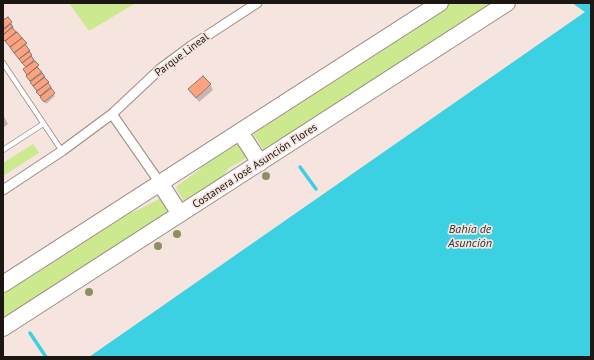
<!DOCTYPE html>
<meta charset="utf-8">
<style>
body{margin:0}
#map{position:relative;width:594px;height:360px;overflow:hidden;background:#f6e5de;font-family:"PT Sans",sans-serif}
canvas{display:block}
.frame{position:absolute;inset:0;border:4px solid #1d1714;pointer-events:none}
</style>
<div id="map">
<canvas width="594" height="360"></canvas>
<div class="frame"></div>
</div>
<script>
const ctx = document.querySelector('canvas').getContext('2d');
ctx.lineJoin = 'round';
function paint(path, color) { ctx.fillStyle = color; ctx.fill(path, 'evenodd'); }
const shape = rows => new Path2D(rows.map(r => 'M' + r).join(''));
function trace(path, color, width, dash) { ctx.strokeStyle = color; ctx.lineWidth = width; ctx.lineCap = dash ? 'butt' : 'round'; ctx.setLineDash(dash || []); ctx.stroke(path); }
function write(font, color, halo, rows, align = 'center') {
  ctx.font = font + ' "PT Sans",sans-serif'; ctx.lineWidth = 3.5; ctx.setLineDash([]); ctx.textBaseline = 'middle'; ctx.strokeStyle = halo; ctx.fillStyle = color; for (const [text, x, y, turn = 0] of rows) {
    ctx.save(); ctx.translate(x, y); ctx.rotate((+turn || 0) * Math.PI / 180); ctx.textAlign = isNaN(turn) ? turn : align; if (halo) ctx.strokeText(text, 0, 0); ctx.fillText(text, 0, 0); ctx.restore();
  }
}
const green = shape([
 [69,3,136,3,89,31],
 [451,3,496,3,268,149,263,149,253,133,255,128],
 [235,142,239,142,247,156,245,159,229,168,218,182,188,201,184,201,176,188,178,185,198,171,206,161],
 [33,144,39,153,3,176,3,163],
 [161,198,169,210,168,214,3,319,3,293,127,214,138,210]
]);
const water = shape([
 [572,3,591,3,591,357,89,357,585,12]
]);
const shadow = shape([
 [3,18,4,21,8,18,12,25,11,26,11,28,26,44,27,46,26,47,39,68,38,69,55,96,46,104,27,76,28,75,26,72,27,68,3,38],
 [210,84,213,90,199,102,189,90],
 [3,115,8,124,3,128]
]);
const stream = shape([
 [300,167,316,189],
 [30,333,46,357]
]);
const building = shape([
 [8,17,12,22,3,29,3,20,8,17],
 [11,24,13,27,3,35,3,30,11,24],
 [12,27,16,32,5,41,3,39,3,35,12,27],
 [17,32,22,38,10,47,5,41,17,32],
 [22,38,27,43,14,53,10,47,22,38],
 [25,44,30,51,19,59,14,53,25,44],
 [29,51,32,55,22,63,19,59,29,51],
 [31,56,34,60,26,67,22,63,31,56],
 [35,61,39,65,27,75,23,69,35,61],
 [37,67,42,72,30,81,26,76,37,67],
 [42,73,45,77,33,86,30,82,42,73],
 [203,76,211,84,196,98,188,89,203,76],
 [44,77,49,82,37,91,33,86,44,77],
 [48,83,51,87,40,96,36,92,48,83],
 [51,88,55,93,44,102,40,97,51,88]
]);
const lane = shape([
 [3,63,62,151],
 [3,150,43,124]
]);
const street = shape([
 [112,114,160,183],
 [3,190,62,151,112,114,160,69,191,46,257,3]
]);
const highway = shape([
 [240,132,260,163],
 [160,183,180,214],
 [3,284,440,3],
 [3,328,507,3]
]);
const trees = [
 [266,176],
 [177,234],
 [158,246],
 [89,292]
];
const streetNames = [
 ["Parque Lineal",182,55,-37],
 ["Costanera José Asunción Flores",255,166,-33]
];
const waterNames = [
 ["Bahía de",470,230],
 ["Asunción",470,244]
];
paint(green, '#cce990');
paint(water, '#3cd0e3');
paint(shadow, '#0003');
trace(stream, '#3cd0e3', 3.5);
paint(building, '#fea17c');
trace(building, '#877872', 1);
trace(lane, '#9c8c86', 6);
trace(street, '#9c8c86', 11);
trace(highway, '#9c8c86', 18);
trace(lane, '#fff', 4.5);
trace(street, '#fff', 9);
trace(highway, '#fff', 16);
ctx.fillStyle = '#8c8e64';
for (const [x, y] of trees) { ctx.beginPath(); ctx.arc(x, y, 4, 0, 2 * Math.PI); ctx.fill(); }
write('11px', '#1d1714', '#f6e5de', streetNames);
write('italic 12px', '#20383b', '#f6e5de', waterNames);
</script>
